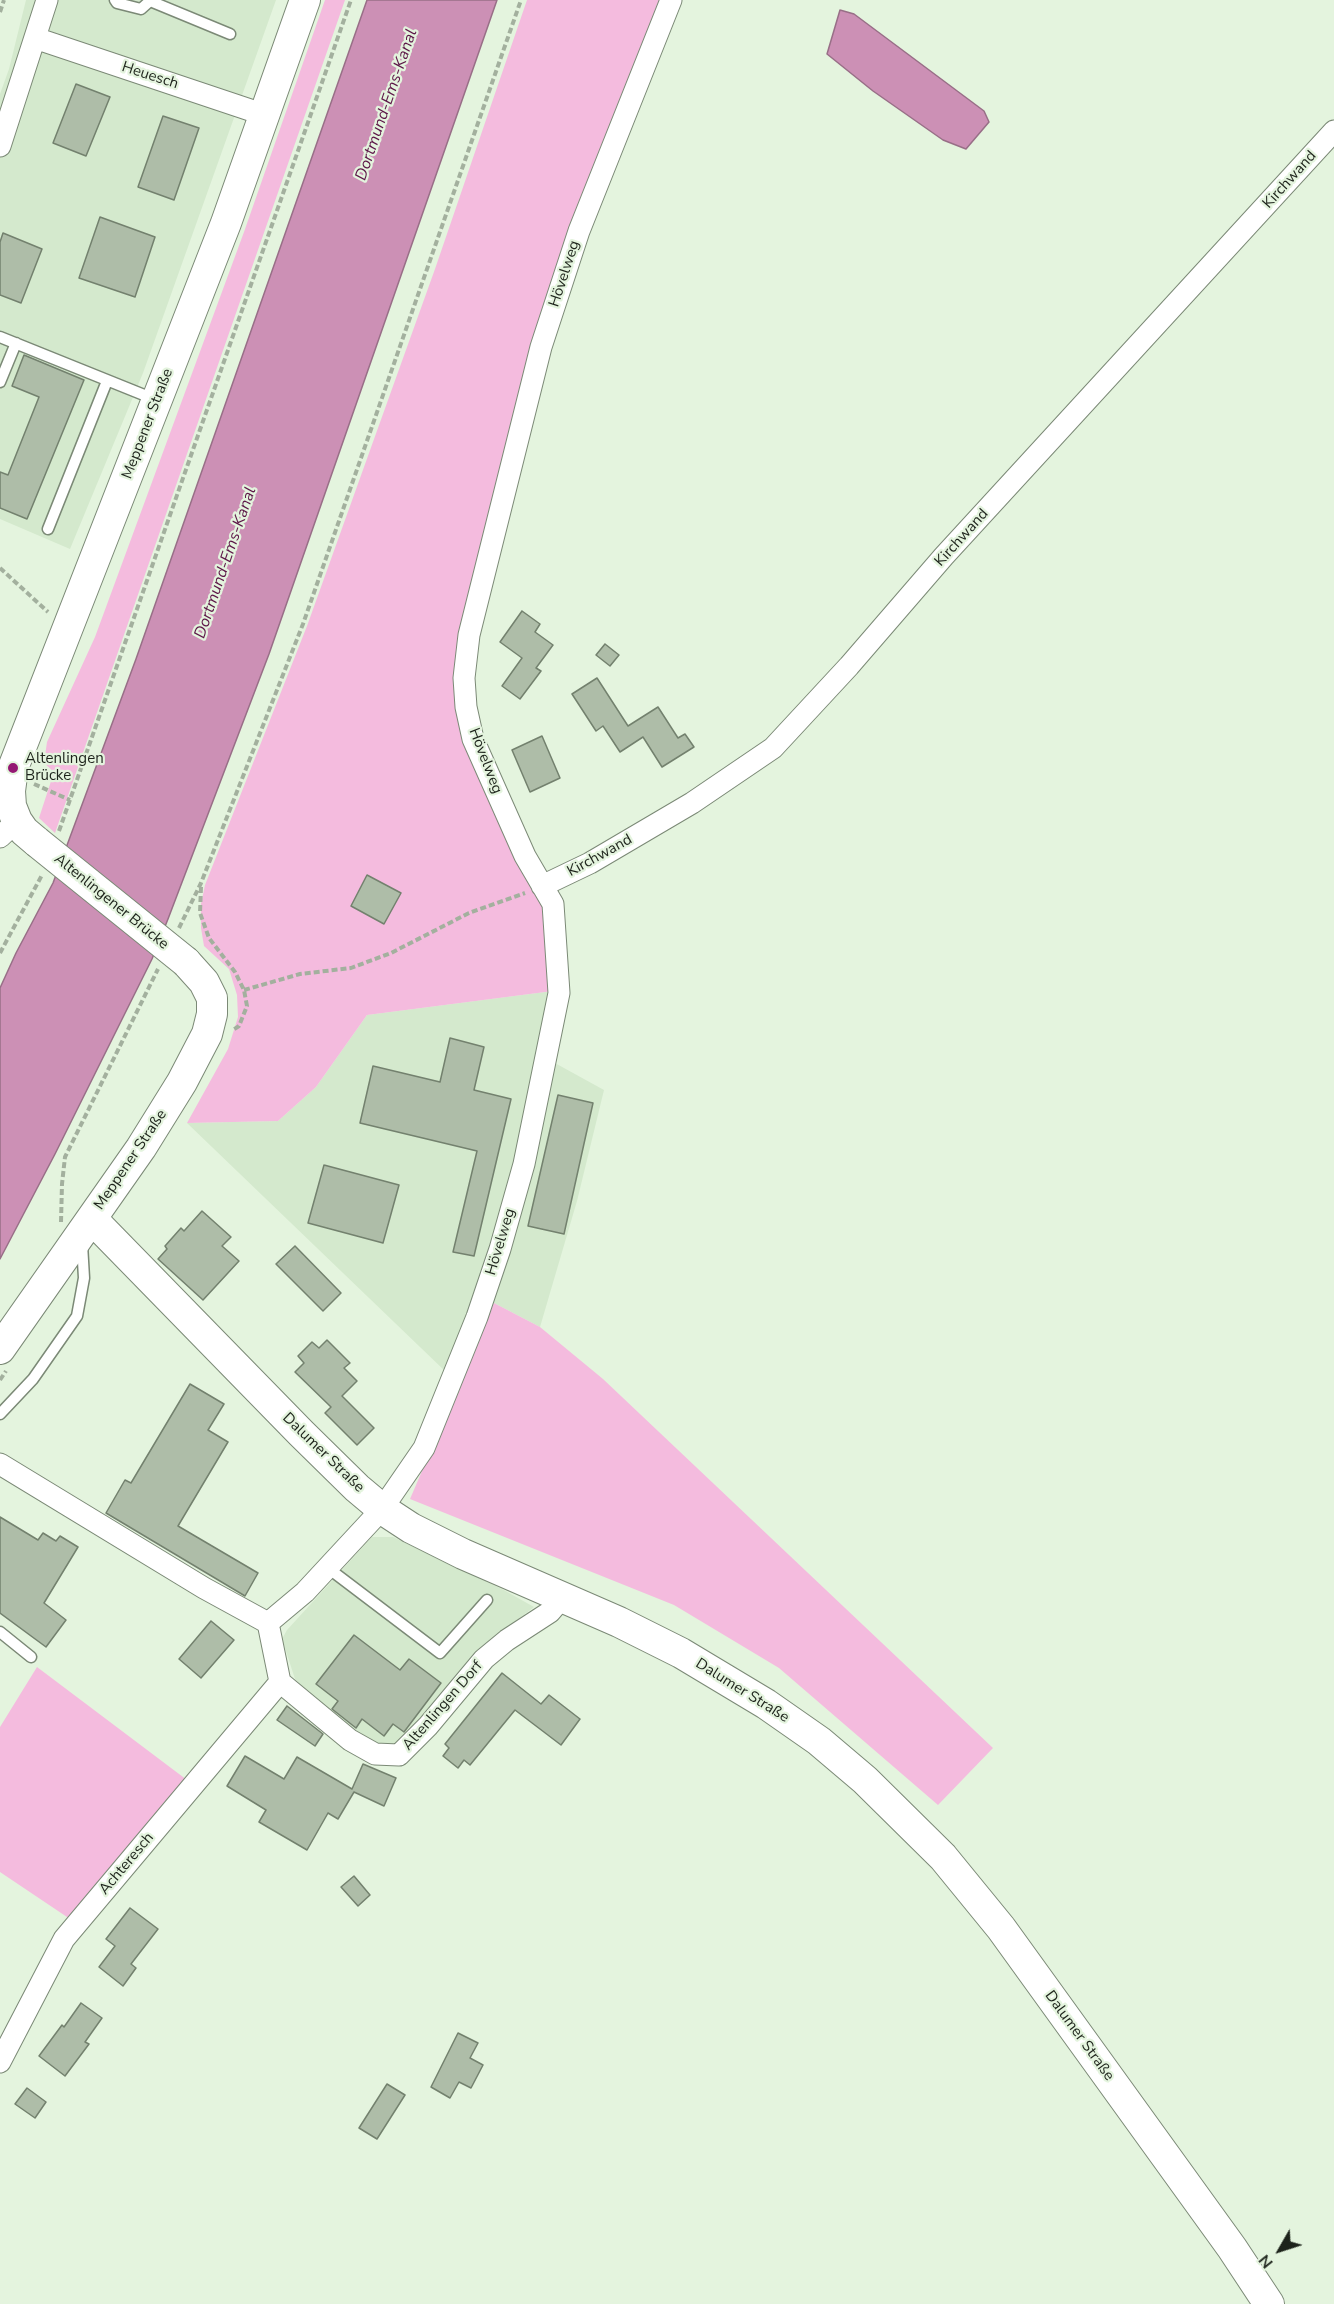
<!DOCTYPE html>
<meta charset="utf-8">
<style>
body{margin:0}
#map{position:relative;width:1334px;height:2304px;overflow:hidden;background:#e4f4de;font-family:"Nunito Sans",sans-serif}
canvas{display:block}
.north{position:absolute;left:1250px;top:2220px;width:60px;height:60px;-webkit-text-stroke:4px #e4f4de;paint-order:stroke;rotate:231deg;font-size:16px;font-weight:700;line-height:24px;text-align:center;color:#1d231b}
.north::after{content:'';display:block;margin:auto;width:21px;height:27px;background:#1d231b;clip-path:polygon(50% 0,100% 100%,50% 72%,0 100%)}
</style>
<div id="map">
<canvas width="1334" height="2304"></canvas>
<div class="north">N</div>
</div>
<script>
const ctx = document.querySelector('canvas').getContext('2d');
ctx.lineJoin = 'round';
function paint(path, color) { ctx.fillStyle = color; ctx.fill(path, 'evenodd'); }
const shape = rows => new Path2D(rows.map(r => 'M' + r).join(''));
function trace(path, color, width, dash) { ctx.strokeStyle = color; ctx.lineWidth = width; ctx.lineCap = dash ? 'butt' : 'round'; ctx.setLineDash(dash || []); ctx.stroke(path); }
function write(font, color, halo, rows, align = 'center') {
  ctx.font = font + ' "Nunito Sans",sans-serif'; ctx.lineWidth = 4.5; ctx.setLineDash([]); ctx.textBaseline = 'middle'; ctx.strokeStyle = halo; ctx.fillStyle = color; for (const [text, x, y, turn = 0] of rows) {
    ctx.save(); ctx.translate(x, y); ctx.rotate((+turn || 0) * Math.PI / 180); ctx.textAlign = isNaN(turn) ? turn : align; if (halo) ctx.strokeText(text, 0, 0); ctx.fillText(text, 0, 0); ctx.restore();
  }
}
const built = shape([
 [26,0,276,0,143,373,70,549,0,519,0,94,9,69],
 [553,991,544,1057,604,1090,577,1201,540,1327,494,1303,469,1312,446,1372,187,1123,278,1121,316,1087,367,1015],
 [372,1537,393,1537,502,1589,534,1607,486,1644,401,1742,384,1747,371,1742,308,1692,295,1679,282,1639,287,1630]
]);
const green = shape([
 [325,0,345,0,55,833,39,818,54,772,44,763,47,742,95,637,244,232],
 [527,0,669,0,578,230,462,706,549,905,553,991,367,1015,316,1087,278,1121,187,1123,228,1049,238,1017,237,995,229,969,204,946,201,928,201,904,205,885,307,626,435,269],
 [494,1303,540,1327,603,1379,993,1748,938,1805,779,1668,674,1605,410,1499],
 [37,1667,187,1780,70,1919,0,1872,0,1727]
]);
const water = shape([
 [367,0,497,0,269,654,168,919,152,959,55,1154,0,1259,0,988,16,953,53,883,136,659,367,0],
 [840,10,854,14,984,111,989,122,966,149,943,140,873,91,827,54,840,10]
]);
const building = shape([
 [76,84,110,97,86,156,53,143,76,84],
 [163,116,199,128,174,200,138,187,163,116],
 [100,217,155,237,135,297,79,278,100,217],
 [3,233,42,249,21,303,0,295,0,242,3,233],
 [24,355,84,380,27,519,0,508,0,472,8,475,39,397,12,386,24,355],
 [522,611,540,624,535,632,553,645,536,668,541,671,520,699,502,686,522,658,500,642,522,611],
 [605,644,619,655,610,666,596,655,605,644],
 [597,678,628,726,658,707,678,738,685,734,694,747,662,767,643,737,620,752,603,726,596,731,572,694,597,678],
 [542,736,560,778,530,792,512,750,542,736],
 [367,875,401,893,384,924,351,906,367,875],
 [450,1038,484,1047,474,1090,511,1099,474,1256,453,1252,477,1151,360,1123,373,1066,440,1082,450,1038],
 [558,1095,593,1103,564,1234,528,1226,558,1095],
 [324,1165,399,1185,383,1243,308,1223,324,1165],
 [202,1211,231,1237,222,1246,239,1261,203,1300,158,1259,167,1249,165,1246,181,1228,184,1231,202,1211],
 [295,1246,341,1293,323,1311,276,1264,295,1246],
 [327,1340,350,1363,344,1368,357,1381,342,1396,374,1428,357,1445,325,1413,331,1407,295,1372,304,1363,298,1356,312,1342,319,1348,327,1340],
 [190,1384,224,1404,208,1430,228,1442,178,1526,258,1573,245,1596,106,1513,125,1480,131,1483,190,1384],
 [0,1517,38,1540,43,1533,56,1541,60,1536,78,1547,44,1603,66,1620,46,1647,0,1613,0,1517],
 [211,1621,234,1640,201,1678,179,1659,211,1621],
 [354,1635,400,1670,409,1659,441,1683,404,1732,393,1724,384,1736,362,1719,356,1728,332,1709,338,1701,316,1684,354,1635],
 [502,1673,541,1704,549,1695,580,1719,561,1745,515,1710,470,1765,464,1760,458,1768,443,1756,449,1748,445,1744,502,1673],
 [287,1706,323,1734,315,1746,277,1720,287,1706],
 [245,1756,284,1779,297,1757,352,1789,363,1764,396,1778,384,1806,354,1792,338,1819,328,1813,307,1850,259,1822,266,1810,227,1786,245,1756],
 [354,1876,370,1895,358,1906,341,1887,354,1876],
 [130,1908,158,1929,131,1964,136,1968,123,1986,99,1967,115,1946,106,1939,130,1908],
 [81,2003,102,2018,85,2042,89,2044,65,2076,39,2056,62,2025,64,2027,81,2003],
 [458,2033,478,2043,470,2058,483,2065,471,2088,459,2082,450,2098,431,2087,458,2033],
 [387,2084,405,2095,377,2139,359,2128,387,2084],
 [27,2088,46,2102,35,2118,15,2104,27,2088]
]);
const path = shape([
 [0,12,4,0],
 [0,568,48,612],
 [34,784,70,800],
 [59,831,351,0],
 [201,887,200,913,209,938,235,972,244,990,247,1006,239,1026,233,1030],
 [179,928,201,883,303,624,521,0],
 [0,953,42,875],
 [244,990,300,974,351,968,391,953,469,913,525,893],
 [61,1222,62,1184,65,1157,158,969],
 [0,1380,6,1371]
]);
const lane = shape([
 [115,0,117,3,141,9,151,0],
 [150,1,230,34],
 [0,337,154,399],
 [0,382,16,343],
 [48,529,107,381],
 [0,1414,33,1379,77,1316,84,1278,82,1244],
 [328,1568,440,1653,487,1600],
 [0,1632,31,1657]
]);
const street = shape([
 [35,38,265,115],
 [0,146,47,0],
 [0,837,17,821],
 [542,886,590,863,692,803,773,748,849,666,944,556,1334,131],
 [0,1464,204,1588,268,1623,305,1592,382,1509,424,1448,477,1317,500,1249,524,1164,559,993,553,904,525,856,473,739,466,707,464,678,469,635,541,347,579,231,671,0],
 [268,1623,280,1682,350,1740,375,1754,399,1755,428,1726,484,1659,507,1640,550,1612,562,1598],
 [0,2062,64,1939,280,1682]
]);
const secondary = shape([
 [37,842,24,831,17,821,11,806,10,791,13,768,226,223,305,0],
 [92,1219,301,1433,357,1488,382,1509,411,1528,463,1554,619,1622,681,1653,766,1704,819,1741,865,1780,943,1857,1001,1928,1232,2248,1269,2304],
 [0,1349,141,1148,182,1082,207,1034,212,1014,212,998,204,982,186,962]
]);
const secondaryBridge = shape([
 [37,842,186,962]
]);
const markers = [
 [13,768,6,"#941873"]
];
const streetNames = [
 ["Heuesch",150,76,18],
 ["Kirchwand",1290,180,-48],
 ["Hövelweg",565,274,-72],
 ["Meppener Straße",148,424,-69],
 ["Kirchwand",962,538,-48],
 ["Hövelweg",485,761,69],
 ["Kirchwand",600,856,-29],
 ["Altenlingener Brücke",111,902,39],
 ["Meppener Straße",131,1160,-56],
 ["Hövelweg",501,1242,-73],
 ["Dalumer Straße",323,1453,44],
 ["Dalumer Straße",742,1691,32],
 ["Altenlingen Dorf",443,1706,-49],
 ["Achteresch",127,1864,-50],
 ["Dalumer Straße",1079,2036,54]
];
const poiNames = [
 ["Altenlingen",25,759],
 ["Brücke",25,776]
];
const waterNames = [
 ["Dortmund-Ems-Kanal",387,105,-71],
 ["Dortmund-Ems-Kanal",226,563,-71]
];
paint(built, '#d4e9cd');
paint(green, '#f4bbde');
paint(water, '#cc90b5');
trace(water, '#986f87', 1.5);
paint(building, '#aebda8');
trace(building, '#73816e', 1.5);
trace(lane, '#7b8976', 13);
trace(street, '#7b8976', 23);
trace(secondary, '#7b8976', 32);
trace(path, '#a3b09e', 4, [6, 3]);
trace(lane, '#fff', 10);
trace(street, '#fff', 21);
trace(secondary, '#fff', 30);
trace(secondaryBridge, '#7b8976', 32, []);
trace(secondaryBridge, '#fff', 30);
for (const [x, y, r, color] of markers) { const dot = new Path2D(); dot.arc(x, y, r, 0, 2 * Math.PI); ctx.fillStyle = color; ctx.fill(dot); trace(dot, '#e4f4de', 2); }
write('15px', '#1d231b', '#e4f4de', streetNames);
write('15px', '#1d231b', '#e4f4de', poiNames, 'left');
write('italic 16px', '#5c1547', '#e4f4de', waterNames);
</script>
